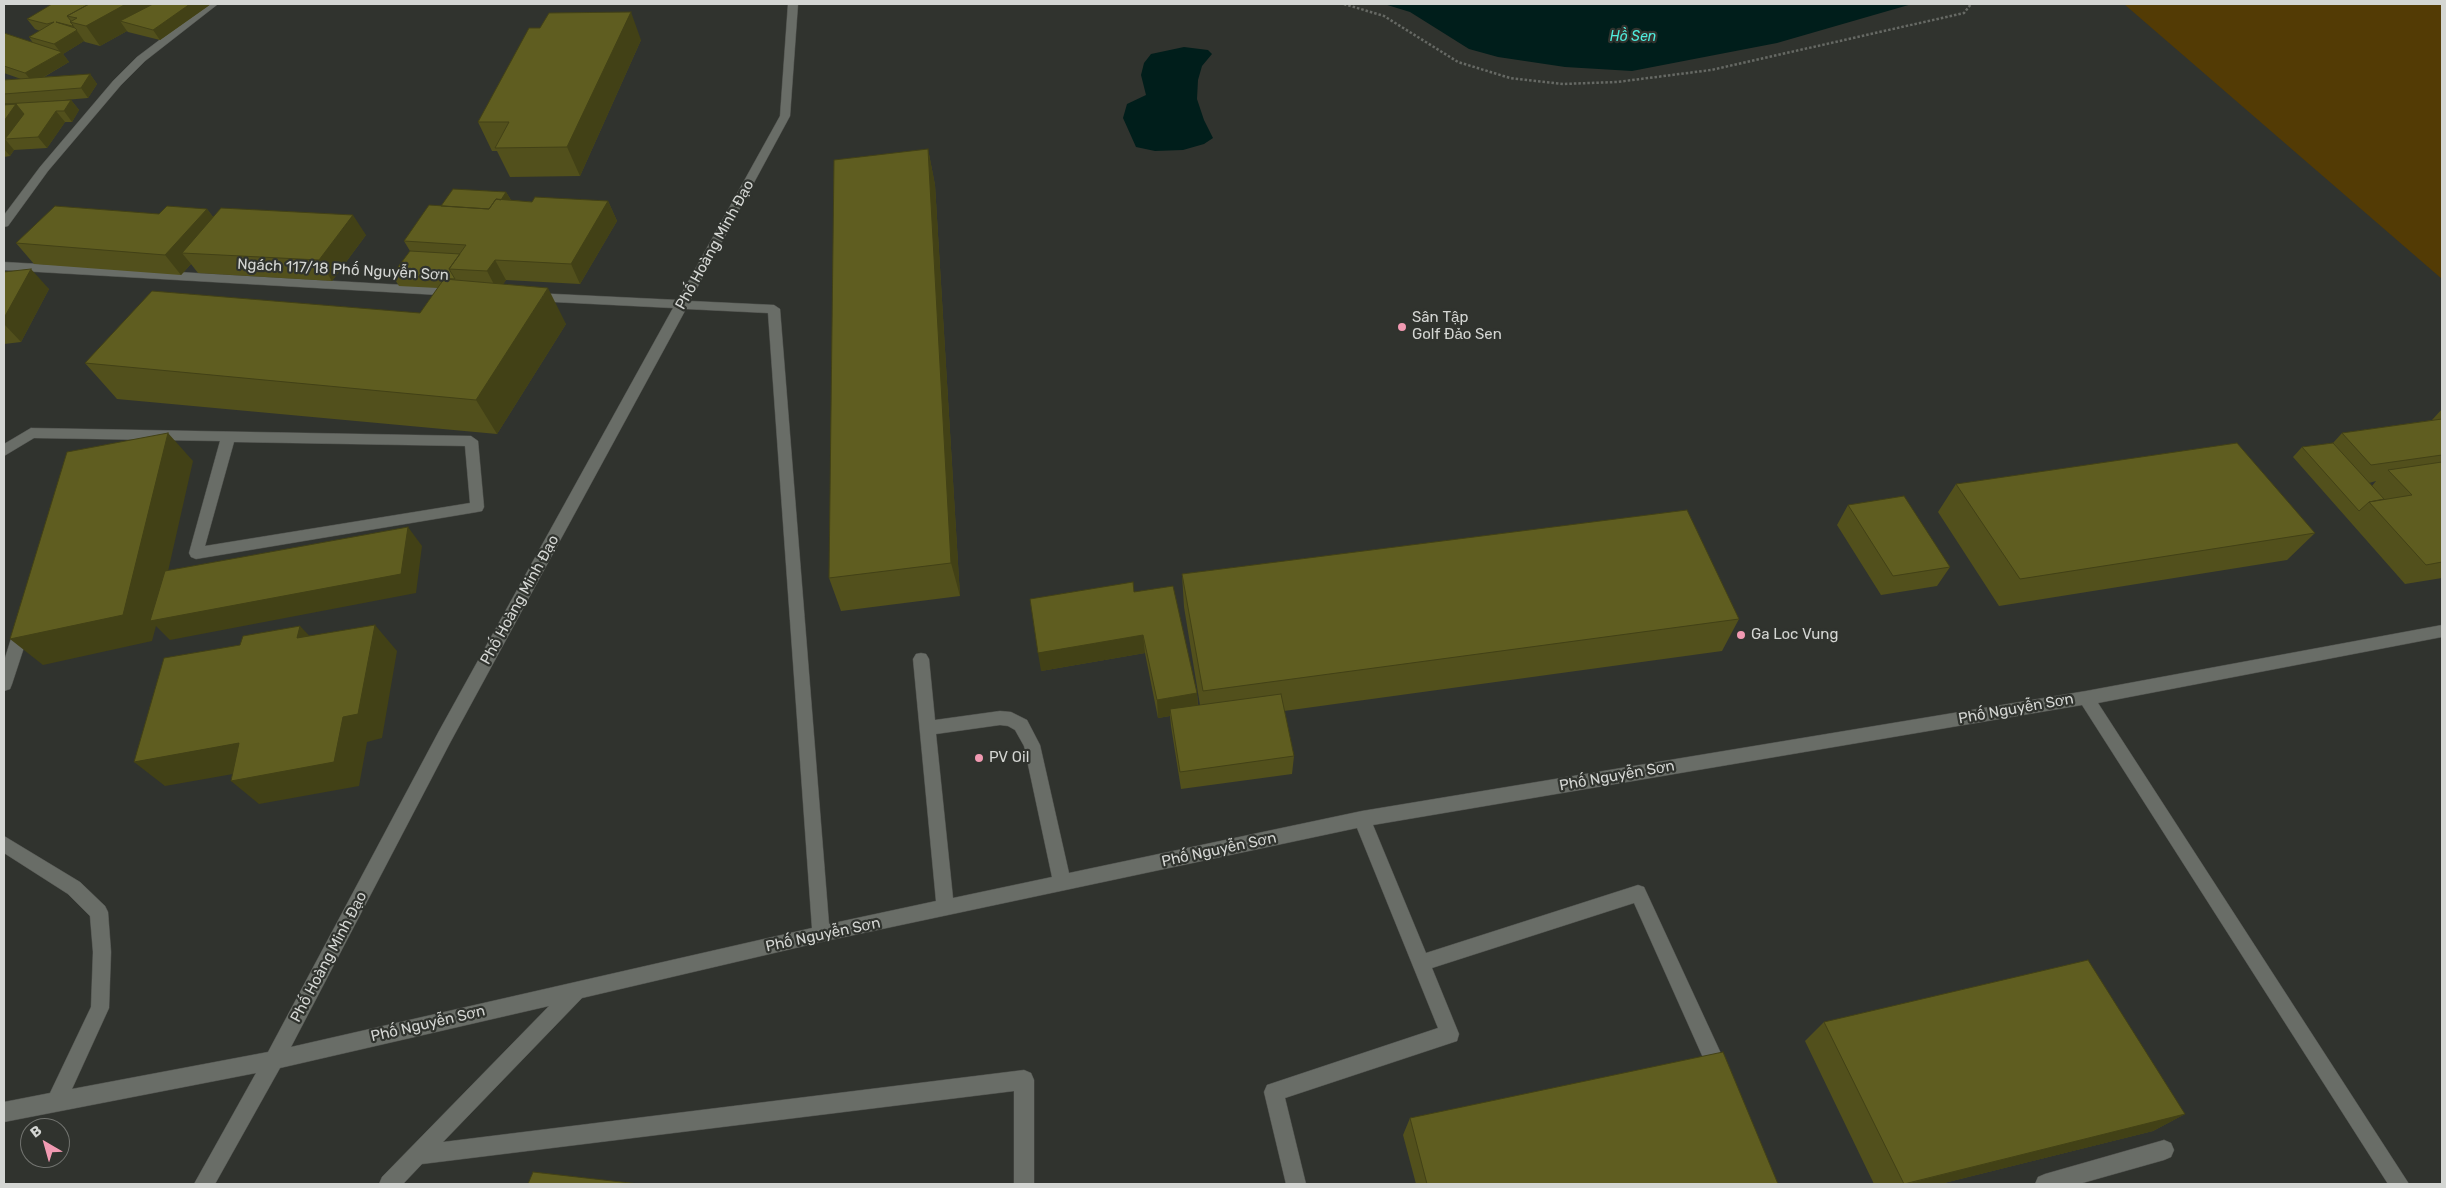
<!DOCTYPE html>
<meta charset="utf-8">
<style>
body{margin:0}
#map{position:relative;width:2446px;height:1188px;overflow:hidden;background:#30332e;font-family:Rubik,sans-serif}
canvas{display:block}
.frame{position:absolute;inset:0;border:5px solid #d4d6d3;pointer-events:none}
.north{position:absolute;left:20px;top:1118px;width:50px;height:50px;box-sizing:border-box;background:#30332e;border:1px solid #727470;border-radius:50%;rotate:322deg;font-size:14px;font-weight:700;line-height:20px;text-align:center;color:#d4d6d3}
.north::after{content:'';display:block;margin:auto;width:18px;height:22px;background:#f19ab2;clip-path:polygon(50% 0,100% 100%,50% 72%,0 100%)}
</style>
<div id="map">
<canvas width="2446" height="1188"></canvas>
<div class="frame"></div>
<div class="north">B</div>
</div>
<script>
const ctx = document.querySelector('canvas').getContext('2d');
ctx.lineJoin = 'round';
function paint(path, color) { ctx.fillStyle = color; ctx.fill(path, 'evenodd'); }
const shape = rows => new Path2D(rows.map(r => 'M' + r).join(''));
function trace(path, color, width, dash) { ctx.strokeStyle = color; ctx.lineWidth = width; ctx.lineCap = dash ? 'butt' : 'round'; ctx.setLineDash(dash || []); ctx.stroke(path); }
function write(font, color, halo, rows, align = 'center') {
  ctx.font = font + ' Rubik,sans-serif'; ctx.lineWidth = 4.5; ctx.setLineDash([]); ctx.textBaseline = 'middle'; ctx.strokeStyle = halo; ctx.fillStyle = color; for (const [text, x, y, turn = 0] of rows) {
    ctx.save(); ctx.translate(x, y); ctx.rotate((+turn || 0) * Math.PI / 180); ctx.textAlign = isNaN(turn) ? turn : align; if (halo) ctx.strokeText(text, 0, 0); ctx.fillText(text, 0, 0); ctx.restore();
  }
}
const green = shape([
 [2124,4,2442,4,2442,279]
]);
const water = shape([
 [1384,4,1912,4,1777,43,1632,71,1565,67,1498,57,1469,49,1410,12],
 [1184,47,1208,50,1212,54,1202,66,1198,80,1197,99,1204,120,1213,138,1204,144,1183,150,1155,151,1136,147,1123,118,1127,104,1146,95,1141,75,1144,63,1151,54]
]);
const path = shape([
 [1344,4,1384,16,1458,62,1510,78,1563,84,1617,82,1711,70,1964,13,1971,4]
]);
const minor = shape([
 [207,4,218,4,145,61,121,85,48,171,8,226,4,227,4,215,40,167,113,81,137,57,207,4],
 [788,4,798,4,790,116,690,301,774,305,780,309,829,924,936,901,913,659,916,654,921,653,926,654,929,659,935,720,1000,711,1011,712,1027,720,1040,745,1069,873,1362,811,2086,691,2442,625,2442,637,2098,703,2409,1184,2388,1184,2082,705,1373,825,1426,953,1638,885,1644,887,1730,1073,1727,1080,1720,1083,1713,1080,1634,903,1432,968,1459,1034,1457,1041,1285,1098,1306,1184,1286,1184,1264,1092,1267,1085,1438,1028,1357,828,821,942,582,998,443,1142,1024,1070,1031,1073,1034,1080,1034,1184,1014,1184,1014,1091,422,1164,403,1184,379,1184,382,1177,549,1006,280,1068,215,1184,194,1184,256,1073,4,1122,4,1102,50,1093,91,1007,93,952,90,916,68,894,4,853,4,836,80,882,105,906,108,912,111,952,109,1008,72,1089,268,1052,439,731,673,308,534,301,528,297,534,293,678,300,780,116,788,4],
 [686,309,768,313,812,928,291,1047,451,741,686,309],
 [1000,725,1008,726,1015,730,1024,746,1052,877,953,898,936,734,1000,725],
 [4,262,456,288,462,292,456,296,4,270,4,262],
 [31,428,471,436,478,441,484,507,482,511,477,512,196,559,191,557,189,553,220,441,34,438,4,456,4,444,31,428],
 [234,442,465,446,470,503,205,546,234,442],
 [23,620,28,622,31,626,12,684,10,689,4,691,4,661,15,626,18,622,23,620],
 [2164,1140,2171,1143,2174,1150,2171,1157,2164,1160,2079,1184,2035,1184,2038,1177,2045,1174,2164,1140]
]);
const wall = shape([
 [211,4,160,40,128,32,127,31,100,46,85,42,84,41,63,54,69,62,44,77,90,74,97,84,88,98,30,103,71,100,79,110,72,122,65,122,47,148,14,150,10,156,4,157,4,81,21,79,4,73,4,33,33,43,29,37,40,31,35,29,27,19],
 [540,28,641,40,580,176,510,177,497,151,492,151,478,122],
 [928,149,935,185,960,596,841,611,829,578],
 [506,192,511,200,532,202,608,201,617,221,580,284,506,280,503,284,566,324,497,434,117,399,85,363,420,313,438,288,399,286,392,275,410,251,404,241,440,206],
 [207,209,213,217,366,235,332,281,198,273,191,264,181,275,34,264,16,243,159,214],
 [4,272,49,289,21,342,4,344],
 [2442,409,2442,578,2405,584,2293,457,2302,447,2333,443,2342,433,2433,420,2432,420],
 [2376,481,2372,486,2369,483],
 [1956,484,2315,533,2287,560,1999,606,1938,512],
 [1848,505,1950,567,1937,586,1881,595,1837,525],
 [1182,574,1739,619,1722,651,1284,711,1294,756,1292,774,1181,789,1171,726,1170,716,1158,718,1145,653,1041,671,1134,592,1197,693,1198,705,1200,705,1184,607],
 [1824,1022,2185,1114,2153,1131,1940,1184,1874,1184,1805,1041],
 [1410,1118,1778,1184,1416,1184,1403,1135]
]);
const shadedWall = shape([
 [107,4,174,4,120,21,127,31,100,46,86,26],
 [190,4,211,4,160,40,153,30],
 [631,12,641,40,580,176,567,147],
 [73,25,84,41,63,54,69,62,33,83,25,73,61,53,54,44,76,31,72,26],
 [90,74,97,84,88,98,81,88],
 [71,100,79,110,72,122,64,111],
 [16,104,32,124,5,139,14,150,10,156,4,149,4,121],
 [56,111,65,122,47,148,38,137],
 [928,149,935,185,960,596,951,563],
 [506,192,512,202,489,218],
 [608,201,617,221,580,284,571,264],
 [207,209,222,229,182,253,191,264,181,275,165,255],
 [353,215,366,235,332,281,319,260],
 [495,260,506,280,498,292,487,271],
 [31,269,49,289,21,342,4,324,4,318],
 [548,288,566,324,497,434,476,400],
 [168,433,193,461,157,620,408,527,422,546,416,593,170,640,156,626,152,641,43,665,10,639],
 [375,625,397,651,382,738,367,742,359,786,259,804,231,781,343,717],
 [300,626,325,652,297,638],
 [1143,635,1145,653,1041,671,1038,653],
 [1197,693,1198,710,1170,709,1170,716,1158,718,1157,700],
 [239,743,267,768,165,786,134,762],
 [2185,1114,2153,1131,1940,1184,1906,1184]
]);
const building = shape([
 [52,4,89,4,67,16,71,21,70,22,73,25,72,26,56,22,75,28,77,30,54,44,29,37,54,22,47,24,27,19,52,4],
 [89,4,126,4,86,26,70,22,77,18,67,16,89,4],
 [153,4,190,4,153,30,120,21,153,4],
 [631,12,567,147,495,148,509,122,478,122,529,28,540,28,549,13,631,12],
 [4,33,62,52,25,73,4,66,4,33],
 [90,74,81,88,4,94,4,80,90,74],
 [71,100,64,111,56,111,38,137,5,139,24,114,16,104,4,104,71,100],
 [16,104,4,121,4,105,16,104],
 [928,149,951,563,829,578,834,160,928,149],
 [453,189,506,192,501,200,496,199,489,209,441,206,453,189],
 [535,197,608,201,571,264,495,260,487,271,449,269,466,245,404,241,429,205,489,209,496,199,532,202,535,197],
 [55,206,159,214,167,206,207,209,165,255,16,243,55,206],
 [221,208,353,215,319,260,182,253,221,208],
 [410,251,460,254,449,269,455,279,392,275,410,251],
 [31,269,4,318,4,272,31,269],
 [444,279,548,288,476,400,85,363,152,291,420,313,444,279],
 [2442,419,2442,455,2371,465,2342,433,2442,419],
 [168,433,123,615,10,639,67,452,168,433],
 [2237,443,2315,533,2020,579,1956,484,2237,443],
 [2333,443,2384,499,2369,502,2359,511,2302,447,2333,443],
 [2442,462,2442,562,2426,565,2369,502,2412,495,2388,470,2442,462],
 [1904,496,1950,567,1893,576,1848,505,1904,496],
 [1687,510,1739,619,1203,691,1182,574,1687,510],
 [408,527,401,574,150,621,165,571,408,527],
 [1133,582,1134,592,1173,586,1197,693,1157,700,1143,635,1038,653,1030,599,1133,582],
 [375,625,358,714,343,717,334,762,231,781,239,743,134,762,164,658,240,645,243,636,300,626,297,638,375,625],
 [1281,694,1294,756,1180,772,1170,709,1281,694],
 [2088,960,2185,1114,1904,1184,1824,1022,2088,960],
 [1723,1052,1778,1184,1427,1184,1410,1118,1723,1052],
 [533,1172,639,1184,528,1184,533,1172]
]);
const markers = [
 [1402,327,5,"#f19ab2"],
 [1741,635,5,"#f19ab2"],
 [979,758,5,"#f19ab2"]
];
const farWaternames = [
 ["Hồ Sen",1633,37]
];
const streetNames = [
 ["Phố Hoàng Minh Đạo",715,245,-61],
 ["Ngách 117/18 Phố Nguyễn Sơn",343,270,3],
 ["Phố Hoàng Minh Đạo",520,600,-61],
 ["Phố Nguyễn Sơn",2016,709,-10],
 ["Phố Nguyễn Sơn",1617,776,-10],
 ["Phố Nguyễn Sơn",1219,850,-12],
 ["Phố Nguyễn Sơn",823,935,-12],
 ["Phố Hoàng Minh Đạo",329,957,-62],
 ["Phố Nguyễn Sơn",428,1024,-13]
];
const poiNames = [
 ["Sân Tập",1412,318],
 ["Golf Đảo Sen",1412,335],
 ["Ga Loc Vung",1751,635],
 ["PV Oil",989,758]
];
paint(green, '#533b05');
paint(water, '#001e1b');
trace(minor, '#4d4f4b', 1);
trace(path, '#666964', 2.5, [2.5, 2]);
paint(minor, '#696d67');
paint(wall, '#52501c');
paint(shadedWall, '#424116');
paint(building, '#5f5d20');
trace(building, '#424116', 1);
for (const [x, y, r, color] of markers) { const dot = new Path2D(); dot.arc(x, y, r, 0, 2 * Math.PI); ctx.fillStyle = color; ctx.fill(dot); trace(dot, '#30332e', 2); }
write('italic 14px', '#4fecdd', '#30332e', farWaternames);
write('15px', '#d4d6d3', '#30332e', streetNames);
write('15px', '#d4d6d3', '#30332e', poiNames, 'left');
</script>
